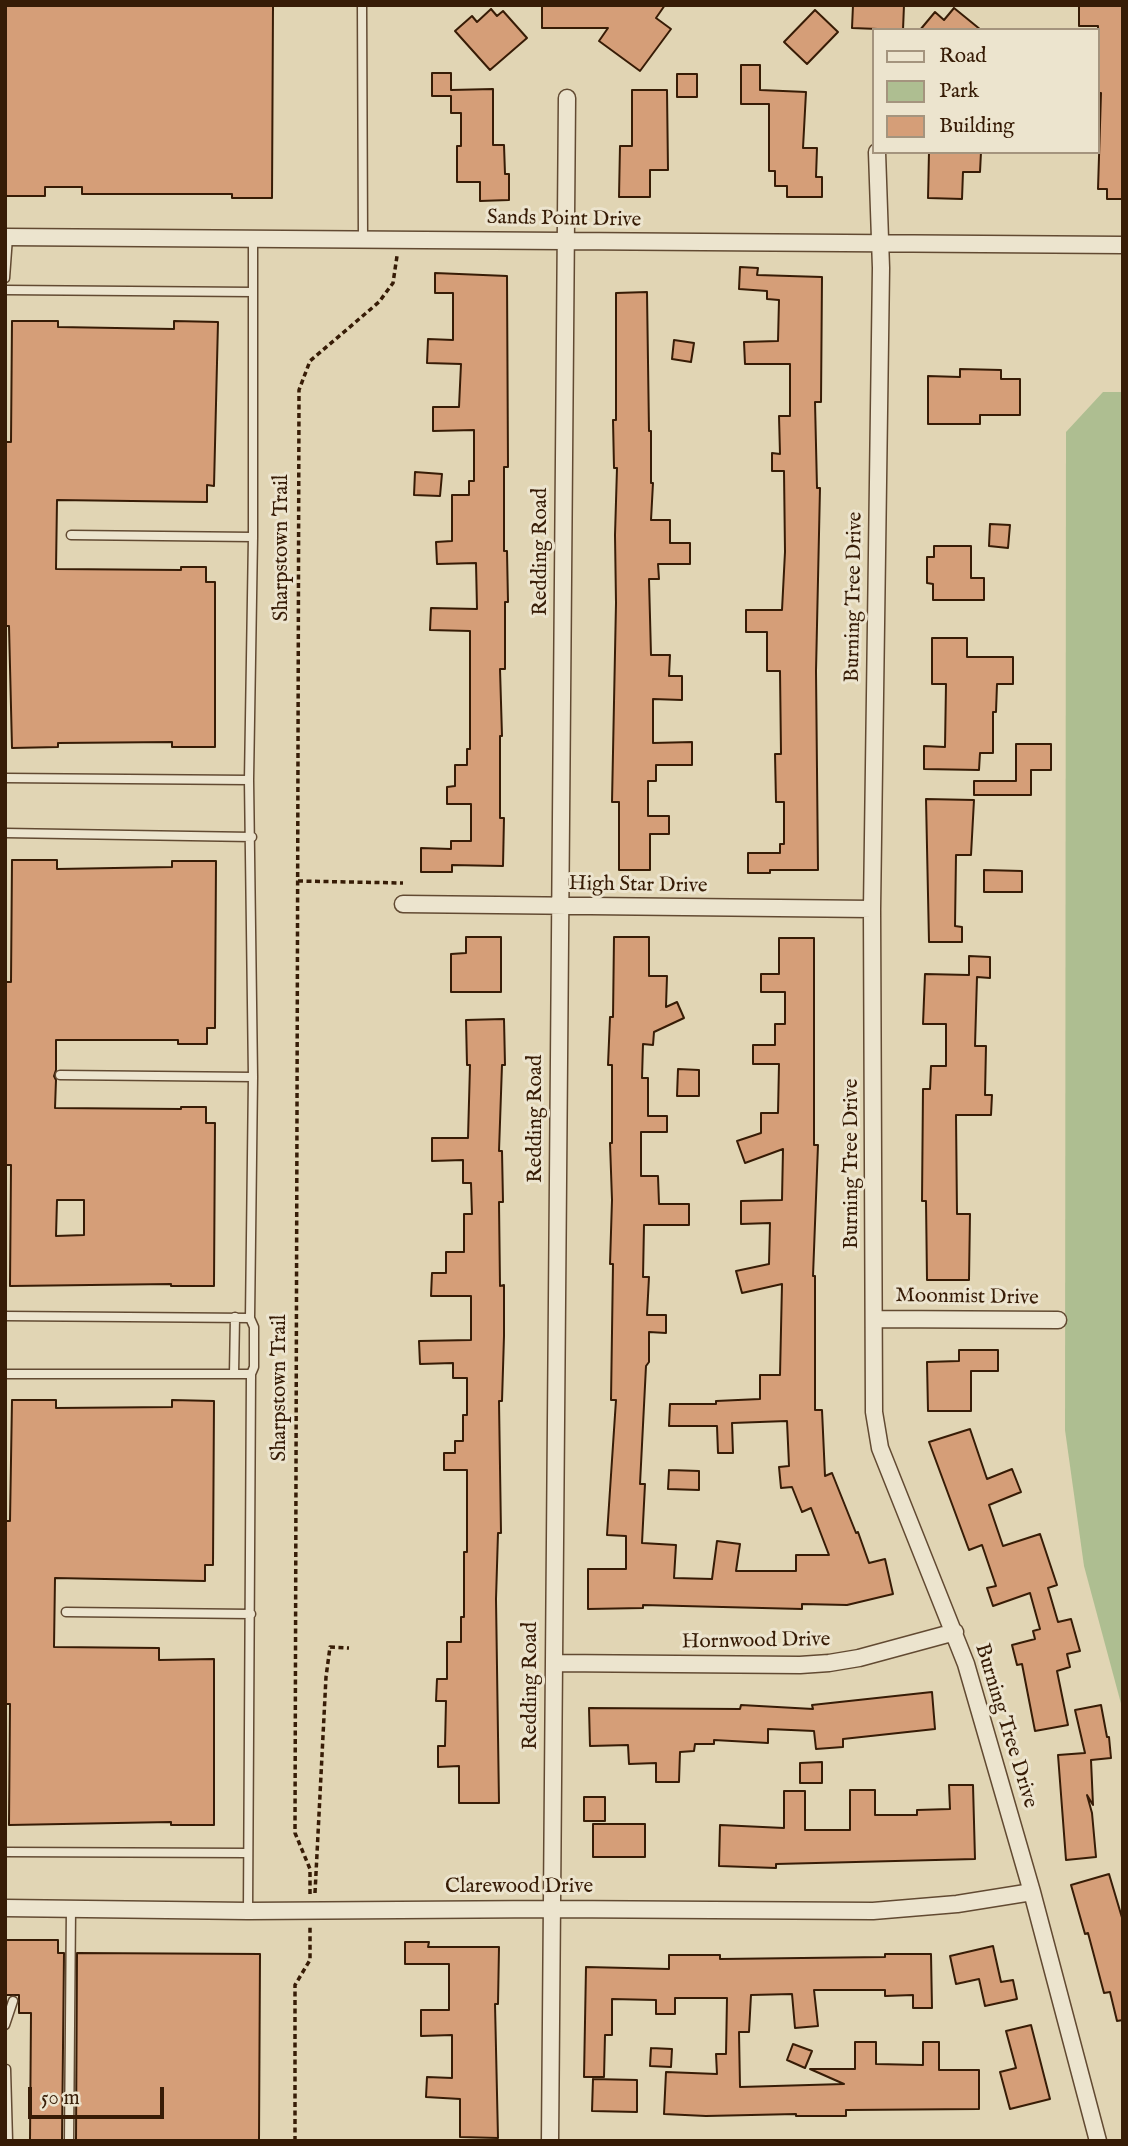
<!DOCTYPE html>
<style>
body{margin:0}
#map{position:relative;width:1128px;height:2146px;overflow:hidden;background:#e1d5b4;font-family:"IM FELL English",serif}
canvas{display:block}
.frame{position:absolute;inset:0;border:7px solid #371c06;pointer-events:none}
.legend{position:absolute;left:872px;top:28px;width:228px;height:126px;box-sizing:border-box;background:#ece4ce;border:2px solid #a4947e;margin:0;padding:9px 12px;list-style:none;font-size:21px;color:#371c06}
.legend li{display:flex;align-items:center;gap:14px;height:35px}
.legend b{width:35px;border:2px solid #a4947e}
.scale{position:absolute;left:28px;top:2087px;width:136px;height:32px;box-sizing:border-box;border:4px solid #371c06;border-top:0;padding-left:9px;font-size:21px;line-height:24px;white-space:nowrap;color:#371c06;-webkit-text-stroke:5px #ece4ce;paint-order:stroke}
</style>
<div id="map">
<canvas width="1128" height="2146"></canvas>
<div class="frame"></div>
<ul class="legend">
<li><b style="height:9px;background:#ece4ce"></b>Road</li>
<li><b style="height:19px;background:#aebe91"></b>Park</li>
<li><b style="height:19px;background:#d59e78"></b>Building</li>
</ul>
<div class="scale">50 m</div>
</div>
<script>
const ctx = document.querySelector('canvas').getContext('2d');
ctx.lineJoin = 'round';
function paint(path, color) { ctx.fillStyle = color; ctx.fill(path, 'evenodd'); }
const shape = rows => new Path2D(rows.map(r => 'M' + r).join(''));
function trace(path, color, width, dash) { ctx.strokeStyle = color; ctx.lineWidth = width; ctx.lineCap = dash ? 'butt' : 'round'; ctx.setLineDash(dash || []); ctx.stroke(path); }
function write(font, color, halo, rows, align = 'center') {
  ctx.font = font + ' "IM FELL English",serif'; ctx.lineWidth = 6; ctx.setLineDash([]); ctx.textBaseline = 'middle'; ctx.strokeStyle = halo; ctx.fillStyle = color; for (const [text, x, y, turn = 0] of rows) {
    ctx.save(); ctx.translate(x, y); ctx.rotate((+turn || 0) * Math.PI / 180); ctx.textAlign = isNaN(turn) ? turn : align; if (halo) ctx.strokeText(text, 0, 0); ctx.fillText(text, 0, 0); ctx.restore();
  }
}
const green = shape([
 [1103,392,1123,392,1123,1711,1084,1566,1065,1430,1066,432]
]);
const building = shape([
 [5,5,273,5,272,198,232,198,232,194,82,194,82,187,45,187,45,196,5,196,5,5],
 [542,5,665,5,656,18,671,29,640,71,599,41,608,28,542,28,542,5],
 [853,5,904,5,903,30,852,28,853,5],
 [1079,5,1123,5,1123,199,1107,199,1107,189,1098,189,1101,93,1098,93,1098,26,1079,26,1079,5],
 [954,8,981,30,920,30,935,12,944,20,954,8],
 [491,9,497,16,503,11,527,38,490,70,455,31,472,16,477,22,491,9],
 [815,10,838,32,807,64,784,42,815,10],
 [741,65,760,65,760,90,806,92,803,148,817,148,816,177,822,177,822,197,787,197,787,186,775,186,775,171,769,171,769,104,741,104,741,65],
 [432,73,451,73,451,90,493,89,493,145,504,145,505,174,509,174,509,200,480,201,480,182,457,182,457,146,461,146,461,113,451,113,451,96,432,96,432,73],
 [677,74,697,74,697,97,677,97,677,74],
 [632,90,667,90,668,170,650,170,650,197,619,197,620,146,632,146,632,90],
 [929,152,981,152,980,172,963,172,962,199,928,198,929,152],
 [740,267,758,268,757,275,822,277,821,402,815,402,817,488,820,488,816,671,818,870,770,870,770,873,748,873,748,853,780,853,780,844,784,844,784,802,776,802,775,754,781,754,780,671,767,671,767,632,746,632,746,610,782,610,785,552,784,471,772,471,772,453,780,454,779,416,790,416,790,364,745,364,744,342,778,341,779,300,767,299,767,291,739,289,740,267],
 [435,273,507,276,508,467,504,467,504,551,507,551,508,602,505,602,505,669,500,669,502,736,500,736,500,818,504,818,503,866,452,865,452,872,421,872,421,848,451,849,451,841,471,841,471,804,447,804,447,787,455,786,455,765,467,765,467,749,470,749,470,631,430,630,431,608,477,609,476,563,437,564,436,542,452,541,452,495,469,495,469,481,474,481,474,430,433,431,433,407,459,407,461,364,427,363,428,339,453,340,453,293,435,293,435,273],
 [647,292,649,431,651,431,651,483,653,483,651,520,670,520,670,543,690,543,690,564,658,564,659,579,649,579,651,655,670,655,669,676,682,676,682,700,653,699,653,743,692,742,692,765,656,765,656,781,648,781,648,816,669,816,669,834,650,834,650,870,619,870,619,802,612,802,616,603,615,535,617,468,614,468,613,420,616,420,616,293,647,292],
 [12,321,58,321,58,327,174,329,174,321,218,322,214,486,207,485,207,502,57,500,56,569,181,570,181,567,206,567,206,582,215,582,215,747,172,747,172,742,58,743,58,747,12,748,9,626,5,626,5,442,11,442,12,321],
 [674,340,694,343,691,362,672,359,674,340],
 [960,369,1001,370,1001,379,1020,379,1020,415,980,415,980,424,928,424,928,376,960,377,960,369],
 [415,472,442,474,440,496,414,495,415,472],
 [990,524,1010,525,1008,548,989,546,990,524],
 [934,546,971,546,971,578,984,578,984,600,933,600,933,584,927,583,927,557,934,557,934,546],
 [932,638,967,638,967,657,1013,657,1013,684,997,684,996,712,993,712,993,753,980,753,979,770,924,769,924,746,945,747,946,684,932,684,932,638],
 [1016,744,1051,744,1051,770,1031,770,1031,795,974,795,974,781,1016,781,1016,744],
 [926,799,974,800,971,855,956,855,955,926,962,927,962,942,929,942,926,799],
 [12,860,57,860,57,869,172,867,172,861,216,861,215,1028,207,1028,207,1044,178,1044,178,1040,56,1040,56,1070,54,1076,56,1080,55,1108,181,1109,181,1107,206,1107,206,1123,215,1123,214,1286,171,1286,171,1284,10,1286,11,1165,5,1165,5,982,11,982,12,860],
 [57,1200,84,1200,84,1235,56,1236,57,1200],
 [984,870,1022,871,1022,892,984,892,984,870],
 [466,937,501,937,501,992,451,992,451,954,466,953,466,937],
 [614,937,649,937,649,976,667,976,666,1007,677,1002,684,1018,654,1032,653,1045,643,1044,642,1078,648,1078,648,1116,667,1116,667,1132,641,1132,641,1176,658,1176,659,1204,689,1204,689,1225,644,1225,643,1277,649,1277,647,1315,666,1315,666,1333,649,1332,649,1362,646,1366,640,1484,645,1484,642,1543,676,1545,674,1578,712,1579,717,1541,740,1544,736,1571,796,1571,796,1555,829,1555,811,1508,802,1512,792,1487,781,1488,779,1467,789,1466,787,1421,732,1423,733,1453,718,1453,717,1426,669,1426,670,1404,716,1404,716,1401,760,1399,760,1375,780,1375,782,1284,742,1293,736,1271,769,1264,770,1223,741,1224,741,1201,782,1200,783,1149,745,1163,737,1141,761,1133,761,1113,778,1113,779,1064,753,1064,753,1045,775,1045,775,1024,785,1024,785,992,761,992,761,974,779,974,779,938,814,938,814,1145,818,1145,813,1276,815,1276,815,1410,822,1410,825,1476,832,1473,856,1533,858,1532,869,1563,885,1559,893,1594,847,1605,802,1604,802,1609,643,1605,643,1608,588,1609,588,1569,626,1569,626,1536,607,1535,616,1400,611,1400,613,1264,610,1264,612,1200,610,1143,612,1143,612,1065,608,1065,610,1017,613,1017,614,937],
 [969,956,990,957,990,978,977,977,975,1046,986,1046,985,1095,992,1095,991,1115,956,1115,957,1214,970,1214,969,1280,927,1280,926,1201,922,1201,923,1089,930,1089,931,1066,946,1066,946,1024,923,1024,925,974,969,975,969,956],
 [504,1019,505,1065,502,1065,499,1151,502,1151,503,1202,499,1202,500,1286,504,1285,504,1336,502,1401,499,1401,501,1533,498,1533,496,1599,499,1803,459,1803,459,1766,438,1767,438,1746,445,1746,446,1701,436,1701,437,1679,447,1679,447,1642,461,1642,461,1617,464,1617,464,1552,467,1552,467,1470,444,1470,444,1453,455,1453,455,1441,463,1441,463,1415,467,1415,467,1378,453,1378,453,1363,420,1364,419,1341,471,1340,471,1296,431,1296,432,1273,446,1273,446,1252,464,1252,464,1214,472,1214,471,1183,463,1183,463,1160,432,1161,432,1138,468,1138,470,1065,467,1065,466,1020,504,1019],
 [678,1069,699,1070,699,1096,677,1096,678,1069],
 [959,1350,998,1350,998,1371,971,1371,971,1411,928,1411,927,1362,959,1361,959,1350],
 [12,1400,56,1400,56,1408,172,1407,172,1400,214,1401,213,1565,205,1565,205,1581,55,1578,54,1647,159,1648,159,1660,214,1659,214,1825,171,1825,171,1822,9,1825,10,1704,5,1704,5,1521,10,1521,12,1400],
 [970,1429,987,1479,1012,1469,1021,1492,989,1505,1003,1546,1040,1534,1057,1585,1048,1588,1058,1622,1071,1619,1080,1651,1067,1654,1070,1667,1057,1671,1068,1725,1035,1731,1022,1664,1017,1665,1012,1645,1035,1639,1033,1631,1040,1629,1030,1593,993,1606,987,1588,996,1586,982,1545,969,1550,929,1442,970,1429],
 [669,1470,699,1471,699,1490,668,1489,669,1470],
 [932,1692,935,1729,843,1739,843,1747,816,1749,814,1731,768,1729,768,1743,714,1740,714,1744,695,1744,694,1751,680,1752,679,1782,656,1782,656,1763,629,1764,628,1745,590,1746,589,1708,740,1709,741,1705,813,1709,812,1705,932,1692],
 [1101,1705,1107,1737,1109,1737,1111,1758,1091,1760,1093,1805,1087,1795,1092,1813,1096,1857,1066,1860,1058,1755,1085,1753,1075,1710,1101,1705],
 [822,1762,822,1783,800,1783,800,1763,822,1762],
 [949,1785,973,1785,975,1859,776,1864,776,1868,719,1866,720,1825,784,1828,784,1791,805,1791,805,1830,850,1830,850,1790,875,1790,875,1815,917,1815,917,1810,950,1809,949,1785],
 [584,1797,605,1797,605,1821,584,1821,584,1797],
 [593,1824,645,1824,645,1857,593,1857,593,1824],
 [1109,1874,1123,1921,1123,2020,1117,2021,1110,1992,1104,1993,1088,1933,1085,1934,1071,1885,1109,1874],
 [5,1940,58,1940,58,1953,64,1953,62,2141,30,2141,31,2013,19,2013,19,1995,5,1995,5,1940],
 [405,1942,429,1942,428,1947,499,1947,498,2004,495,2004,498,2138,460,2137,460,2099,426,2097,427,2077,452,2078,452,2035,421,2036,421,2010,449,2010,449,1964,405,1964,405,1942],
 [993,1946,1001,1982,1013,1980,1017,1999,985,2006,979,1979,956,1984,950,1956,993,1946],
 [77,1953,260,1954,259,2141,76,2141,77,1953],
 [885,1954,931,1954,932,2008,913,2008,913,1995,885,1996,885,1990,814,1990,818,2026,795,2028,792,1994,751,1995,749,2032,739,2032,740,2087,844,2084,810,2069,855,2069,855,2042,876,2042,876,2064,923,2065,923,2042,939,2042,939,2070,979,2070,979,2109,846,2110,846,2116,796,2116,796,2114,706,2116,664,2114,666,2072,717,2074,716,2054,726,2054,727,1998,675,1998,675,2014,656,2014,656,2000,612,1999,612,2035,605,2035,604,2077,584,2077,586,1967,669,1969,669,1955,720,1955,720,1959,885,1957,885,1954],
 [1031,2025,1050,2099,1010,2109,1000,2072,1016,2068,1006,2031,1031,2025],
 [793,2044,812,2051,805,2068,787,2060,793,2044],
 [651,2048,672,2049,671,2067,650,2066,651,2048],
 [593,2079,637,2080,637,2112,592,2111,593,2079]
]);
const path = shape([
 [298,881,403,883],
 [315,1893,326,1677,330,1647,349,1648],
 [310,1894,310,1869,295,1833,299,390,310,361,379,302,393,283,397,256],
 [295,2141,295,1985,310,1960,310,1926]
]);
const service = shape([
 [362,5,363,239],
 [253,239,253,292],
 [5,278,8,237],
 [5,290,253,292,253,537,249,780,5,778],
 [71,535,253,537],
 [5,833,252,837],
 [60,1075,253,1077],
 [5,1316,250,1318,253,1077,249,780],
 [250,1318,254,1327,254,1367,251,1374],
 [5,1374,251,1374,248,1911],
 [234,1374,235,1317],
 [66,1612,251,1614],
 [5,1852,248,1853],
 [5,2025,13,2001],
 [6,2069,8,2141],
 [69,2141,71,1908]
]);
const minor = shape([
 [877,152,881,268,872,909,874,1412,880,1448,966,1664,1032,1892,1098,2141],
 [5,237,1123,245],
 [403,904,872,909],
 [875,1319,1058,1320],
 [554,1663,800,1665,829,1663,859,1658,955,1632],
 [5,1908,248,1911,552,1909,873,1911,957,1904,1032,1892],
 [550,2141,567,98]
]);
const streetNames = [
 ["Sands Point Drive",564,220,1],
 ["Sharpstown Trail",283,548,-90],
 ["Redding Road",542,552,-90],
 ["Burning Tree Drive",855,597,-89],
 ["High Star Drive",638,886,1],
 ["Redding Road",537,1119,-90],
 ["Burning Tree Drive",853,1164,-90],
 ["Moonmist Drive",967,1298,1],
 ["Sharpstown Trail",281,1388,-90],
 ["Hornwood Drive",756,1642,-1],
 ["Redding Road",532,1686,-90],
 ["Burning Tree Drive",1005,1726,73],
 ["Clarewood Drive",519,1888]
];
paint(green, '#aebe91');
paint(building, '#d59e78');
trace(building, '#371c06', 2);
trace(service, '#624a32', 11);
trace(minor, '#624a32', 19);
trace(path, '#371c06', 3.5, [5, 3.5]);
trace(service, '#ece4ce', 8);
trace(minor, '#ece4ce', 16);
write('21px', '#371c06', '#ece4ce', streetNames);
</script>
